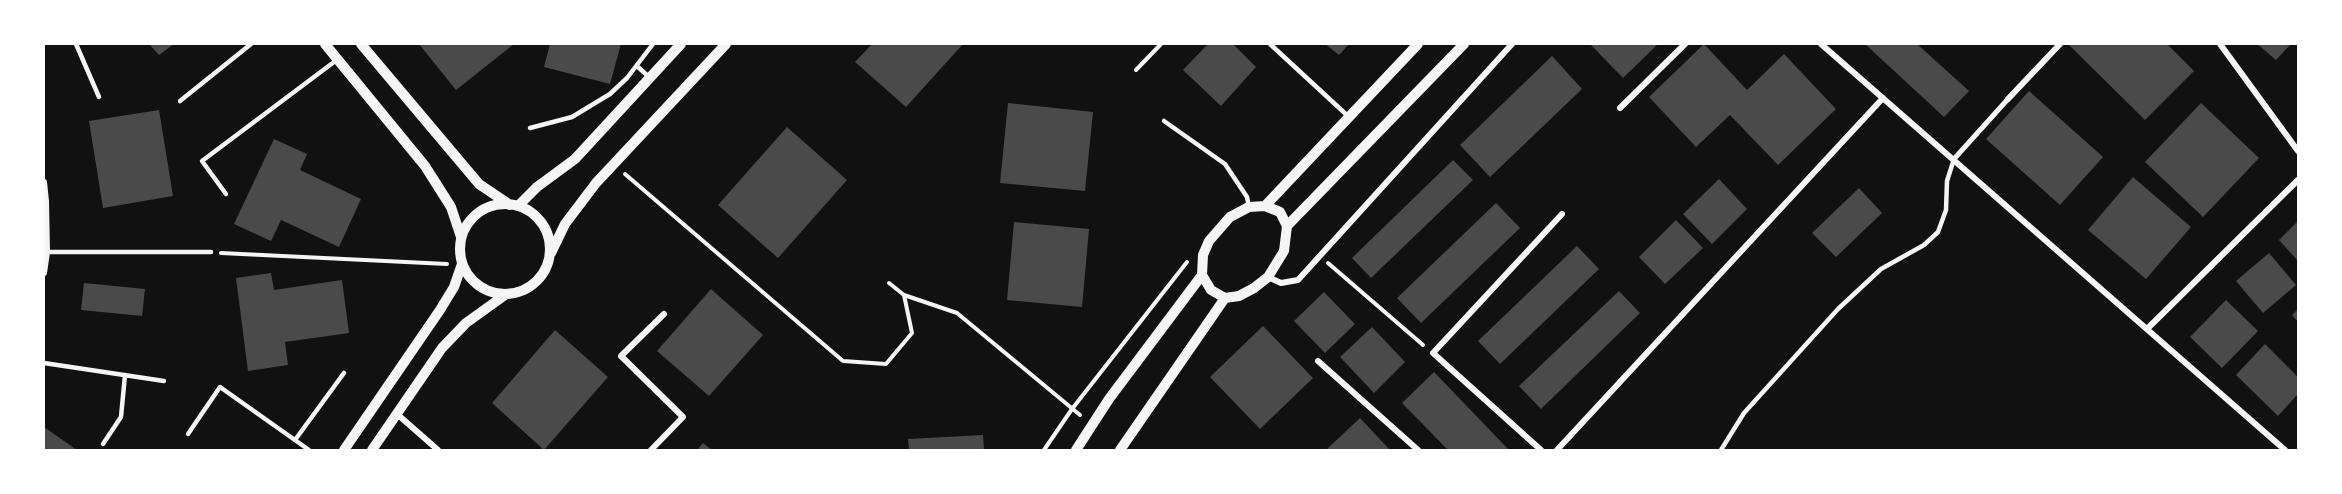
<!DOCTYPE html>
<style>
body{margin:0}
#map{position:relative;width:2342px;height:494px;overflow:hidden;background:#111;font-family:Montserrat,sans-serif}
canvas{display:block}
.frame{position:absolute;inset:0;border:45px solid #fff;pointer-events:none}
</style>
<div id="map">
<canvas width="2342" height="494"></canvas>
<div class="frame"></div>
</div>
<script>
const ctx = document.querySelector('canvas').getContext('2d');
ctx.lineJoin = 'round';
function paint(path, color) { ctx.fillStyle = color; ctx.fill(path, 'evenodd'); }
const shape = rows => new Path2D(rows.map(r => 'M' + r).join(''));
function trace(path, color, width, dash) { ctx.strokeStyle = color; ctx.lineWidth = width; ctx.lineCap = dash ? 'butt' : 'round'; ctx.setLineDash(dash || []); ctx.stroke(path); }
const building = shape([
 [149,44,174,44,159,55],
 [419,44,514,44,456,90],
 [550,44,621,44,610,84,544,67],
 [872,44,963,44,906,107,855,62],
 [1208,44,1233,44,1256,67,1221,106,1183,70],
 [1325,44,1349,44,1339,55],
 [1590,44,1658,44,1623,78],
 [1704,44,1747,90,1784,54,1836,109,1778,165,1730,115,1696,147,1649,97],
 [1865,44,1917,44,1969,91,1944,117],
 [2068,44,2167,44,2194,71,2145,120],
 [2257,44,2291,44,2276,60],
 [1552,56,1582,89,1490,177,1460,145],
 [2029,91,2103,157,2060,205,1986,139],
 [1008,103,1093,112,1085,191,1000,183],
 [2201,103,2259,158,2203,217,2145,162],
 [159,110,173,196,103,208,89,121],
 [787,127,847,180,778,258,718,205],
 [274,139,307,154,300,170,361,199,339,247,281,220,271,241,234,224],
 [1453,160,1473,180,1371,278,1352,258],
 [2133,177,2191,227,2146,279,2088,230],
 [1719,179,1747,209,1712,244,1683,214],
 [1859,188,1882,213,1836,257,1812,233],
 [1496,203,1520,228,1421,323,1397,298],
 [1676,220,1703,248,1665,284,1639,257],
 [2298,221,2298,261,2279,240],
 [1014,222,1089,229,1082,307,1007,300],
 [1577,246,1599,269,1500,364,1478,341],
 [2269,253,2296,285,2263,313,2236,281],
 [271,273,274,290,342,280,349,333,285,342,288,365,248,371,236,278],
 [84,283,145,289,142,316,81,310],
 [711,289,763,335,709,396,657,351],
 [1619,291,1640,313,1541,409,1519,386],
 [1324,292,1355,324,1325,353,1294,321],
 [2226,300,2258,331,2222,368,2190,337],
 [2298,309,2298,322,2292,315],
 [1263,326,1313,378,1260,429,1210,377],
 [1372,327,1405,362,1374,393,1340,357],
 [555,330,608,377,544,450,492,403],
 [2265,344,2298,377,2298,394,2278,416,2236,375],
 [1434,372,1509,450,1448,450,1402,403],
 [1360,418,1390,450,1326,450],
 [44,427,77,450,44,450],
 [983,435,984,450,909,450,908,439],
 [703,443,712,450,697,450]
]);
const path = shape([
 [1136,70,1161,44],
 [625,174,843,361,886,364,912,333,904,295,889,283],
 [221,253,447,264],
 [1328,263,1423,345],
 [904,295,957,313,1080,415],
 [1044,450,1072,409,1187,262]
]);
const service = shape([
 [76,44,99,97],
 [1270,44,1349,117],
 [637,66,650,78],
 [180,101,251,44],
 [1164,121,1225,164,1247,197,1249,207],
 [530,128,572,117,610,94,627,78,653,44],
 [226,194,202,161,338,59],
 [47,252,211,252],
 [44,363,164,381],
 [188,434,220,387,309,450],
 [295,440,344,373],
 [103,444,121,417,125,375],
 [1721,450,1744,413,1838,309,1881,269,1924,245,1938,232,1946,210,1947,181,1954,159]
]);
const pedestrian = shape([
 [1954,159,2008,99]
]);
const minor = shape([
 [1821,44,2285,450],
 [2220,44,2298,151],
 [2008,99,2060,44],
 [1620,108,1685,44],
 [44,182,46,201,47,252,44,273],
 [1268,277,1281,283,1298,280,1512,44],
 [2148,328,2298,180],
 [1318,361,1418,450],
 [397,414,438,450],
 [651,450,683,417,621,356,664,314],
 [1541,450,1433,353,1562,214],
 [1557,450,1883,98]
]);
const tertiary = shape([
 [325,44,425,166,451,207,461,237],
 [361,44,479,184,510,205],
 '460 249a45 45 0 1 1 90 0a45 45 0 1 1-90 0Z',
 [518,206,537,187,575,159,681,44],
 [1265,206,1280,212,1287,226,1284,251,1268,277,1254,288,1239,296,1225,298,1211,290,1202,275,1203,255,1209,241,1230,217,1249,207,1265,206],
 [1265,206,1418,44],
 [1287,226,1464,44],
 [551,253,565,224,596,183,726,44],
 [344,450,440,310,454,287,462,264],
 [372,450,442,348,466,323,505,295],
 [1076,450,1109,399,1202,275],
 [1120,450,1225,298]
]);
paint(building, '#4a4a4a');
trace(path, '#f5f5f5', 4);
trace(service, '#f5f5f5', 4.5);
trace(pedestrian, '#f5f5f5', 5);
trace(minor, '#f5f5f5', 6);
trace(tertiary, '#f5f5f5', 10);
</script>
